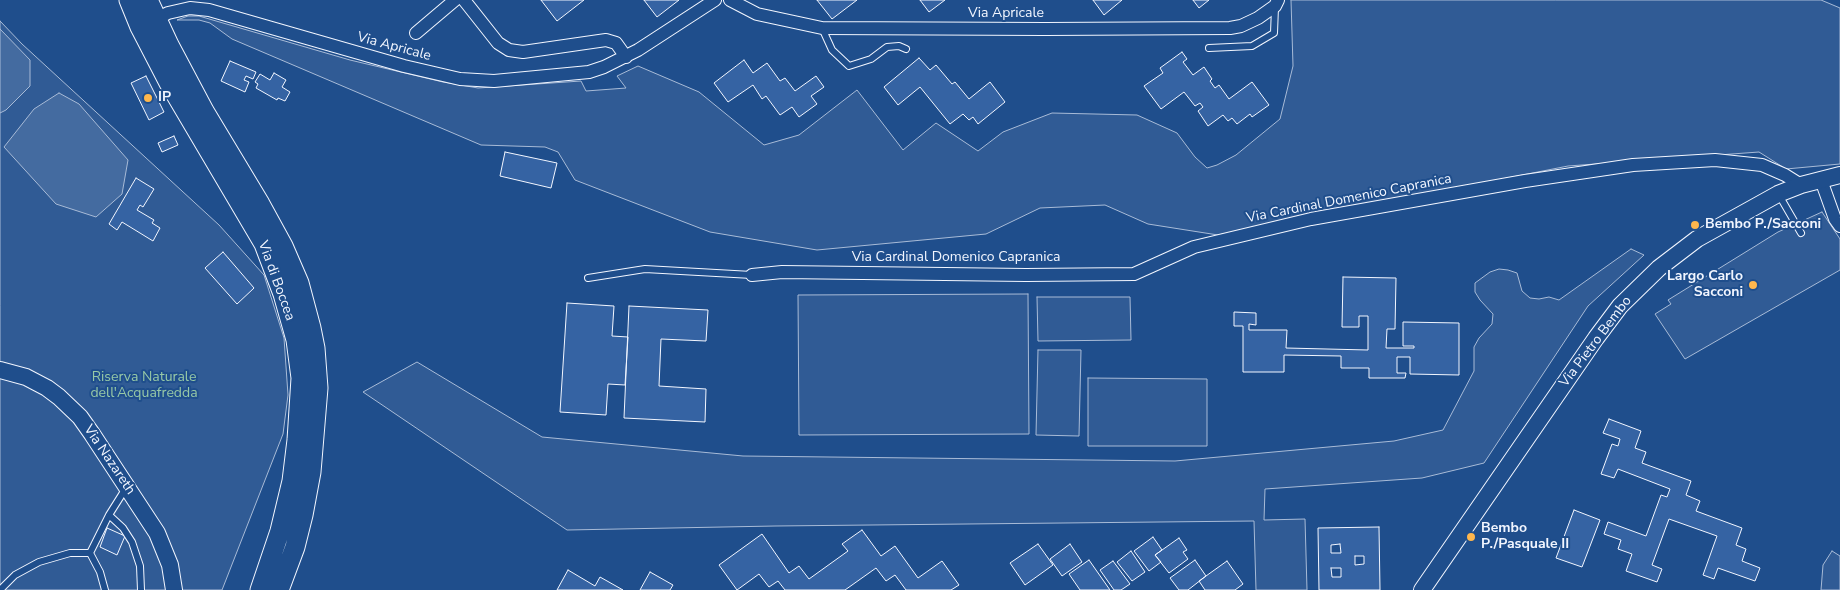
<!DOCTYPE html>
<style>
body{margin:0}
canvas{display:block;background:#1f4e8c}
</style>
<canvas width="1840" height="590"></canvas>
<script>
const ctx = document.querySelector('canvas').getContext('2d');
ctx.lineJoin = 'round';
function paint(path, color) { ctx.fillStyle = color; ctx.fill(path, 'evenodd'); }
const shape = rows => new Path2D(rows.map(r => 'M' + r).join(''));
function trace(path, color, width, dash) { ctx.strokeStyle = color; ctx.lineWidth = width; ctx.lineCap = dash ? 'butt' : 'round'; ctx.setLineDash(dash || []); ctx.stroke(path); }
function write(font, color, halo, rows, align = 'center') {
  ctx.font = font + ' "Nunito Sans",sans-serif'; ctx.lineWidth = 4; ctx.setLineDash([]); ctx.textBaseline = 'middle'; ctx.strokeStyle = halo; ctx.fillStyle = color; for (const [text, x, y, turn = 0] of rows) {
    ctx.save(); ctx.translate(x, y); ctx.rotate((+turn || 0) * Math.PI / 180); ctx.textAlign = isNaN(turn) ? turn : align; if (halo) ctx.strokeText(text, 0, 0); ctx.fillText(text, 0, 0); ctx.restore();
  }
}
const built = shape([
 [1291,0,1821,0,1840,8,1840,164,1786,169,1759,152,1568,166,1218,235,1148,224,1105,205,1040,208,986,234,817,250,710,232,575,180,558,152,545,147,481,145,232,39,210,23,199,20,177,20,188,16,199,16,350,60,443,82,478,88,581,81,586,91,626,88,617,76,638,66,699,92,764,145,799,135,857,90,903,150,936,123,978,151,1003,132,1052,113,1137,115,1177,133,1195,157,1207,168,1217,165,1236,155,1280,119,1293,66,1291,0],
 [0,21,22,44,219,225,264,275,284,338,288,395,283,434,222,590,0,590,0,21],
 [1822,212,1840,239,1840,270,1685,359,1655,314,1671,304,1668,300,1778,232,1822,212],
 [1631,249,1644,255,1588,306,1484,463,1422,478,1265,489,1264,520,1305,519,1307,590,1256,590,1254,521,775,526,567,530,363,392,417,362,542,437,743,456,1175,461,1394,441,1443,430,1474,371,1474,347,1479,338,1492,324,1493,314,1480,300,1475,292,1475,283,1490,272,1499,269,1508,270,1517,273,1522,291,1530,298,1539,299,1549,297,1559,300,1631,249],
 [1028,294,1029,434,799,435,798,295,1028,294],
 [1037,297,1130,297,1131,340,1038,341,1037,297],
 [1038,350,1081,350,1079,436,1036,435,1038,350],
 [1088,378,1207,379,1207,446,1088,446,1088,378],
 [1832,551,1840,556,1840,590,1821,590,1823,565,1832,551]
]);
const water = shape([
 [0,29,30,60,30,86,6,110,0,113,0,29],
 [59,93,79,104,128,160,122,194,96,217,56,204,4,147,34,109,59,93]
]);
const building = shape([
 [541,0,584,0,557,21,541,0],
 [644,0,679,0,657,17,644,0],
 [817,0,857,0,832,19,817,0],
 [920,0,945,0,929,12,920,0],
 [1093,0,1122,0,1104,15,1093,0],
 [1193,0,1209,0,1199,8,1193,0],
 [1182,52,1187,59,1183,62,1193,75,1204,67,1212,79,1210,81,1215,88,1219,85,1229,99,1252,82,1269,105,1252,117,1250,114,1237,124,1232,118,1228,121,1223,115,1208,126,1198,111,1203,107,1200,103,1195,106,1184,92,1161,109,1144,86,1163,73,1160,68,1182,52],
 [919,58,930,70,936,65,952,84,955,82,969,99,990,82,1005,102,978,124,973,117,969,120,963,114,950,124,920,87,898,105,884,87,919,58],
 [744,60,753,73,767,63,780,81,785,78,795,91,816,76,824,87,811,96,817,104,799,117,792,107,780,115,766,96,762,99,753,85,728,102,714,83,744,60],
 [230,61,256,72,253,79,246,76,244,80,249,82,245,92,221,81,230,61],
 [274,73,286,80,282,87,290,92,285,101,278,98,277,100,256,88,258,84,255,82,260,74,270,80,274,73],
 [146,76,164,112,149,120,131,83,146,76],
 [174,136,178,145,162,152,158,143,174,136],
 [505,152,557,163,551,188,500,176,505,152],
 [136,178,154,189,143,207,140,205,137,210,154,220,152,223,160,228,153,241,122,222,117,230,109,224,136,178],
 [223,252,254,288,237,304,205,268,223,252],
 [1343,277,1396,278,1395,329,1387,329,1386,348,1414,348,1414,346,1403,346,1403,322,1459,323,1459,375,1410,374,1410,357,1397,357,1397,373,1406,373,1405,378,1369,378,1369,368,1341,368,1341,356,1284,355,1284,372,1243,372,1243,326,1234,326,1234,312,1256,313,1256,325,1249,324,1249,330,1287,330,1286,348,1368,350,1368,316,1359,316,1359,327,1342,327,1343,277],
 [567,303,614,306,612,336,628,337,625,385,608,384,606,415,560,412,567,303],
 [629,306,708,310,706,341,661,339,659,386,706,389,705,422,624,418,629,306],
 [1609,419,1641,431,1635,448,1646,452,1642,463,1691,481,1686,495,1700,501,1696,511,1742,528,1736,545,1746,549,1742,561,1760,568,1755,581,1718,568,1714,579,1703,575,1717,536,1669,519,1652,565,1662,569,1657,582,1626,571,1632,554,1618,549,1621,540,1604,534,1608,522,1646,536,1661,495,1667,497,1670,489,1618,469,1614,478,1601,474,1612,444,1618,446,1620,439,1603,433,1609,419],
 [1574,510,1600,520,1582,567,1556,558,1574,510],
 [1379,527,1380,590,1319,590,1318,528,1379,527],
 [1340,544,1341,553,1331,553,1331,545,1340,544],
 [1355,556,1364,556,1364,564,1355,565,1355,556],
 [1331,568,1341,568,1341,577,1332,577,1331,568],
 [107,528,125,536,117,555,100,547,107,528],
 [862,530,881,556,895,546,918,578,942,561,959,585,951,590,906,590,895,575,886,581,876,568,845,590,785,590,778,581,769,587,759,574,737,590,719,565,762,534,789,573,799,566,809,579,848,551,842,544,862,530],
 [1153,537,1162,550,1155,555,1161,562,1149,571,1134,551,1153,537],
 [1179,538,1187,550,1183,552,1188,559,1169,573,1155,555,1179,538],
 [1038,544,1053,565,1025,585,1010,563,1038,544],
 [1070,544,1082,562,1062,576,1050,559,1070,544],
 [1131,551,1145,572,1132,581,1117,562,1131,551],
 [1089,560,1110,590,1080,590,1069,574,1089,560],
 [1195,560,1206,576,1188,590,1179,590,1170,578,1195,560],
 [1113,561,1130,584,1121,590,1114,590,1100,570,1113,561],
 [1227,561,1243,584,1235,590,1205,590,1199,581,1227,561],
 [568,570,595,586,600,577,623,590,557,590,568,570],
 [650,572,673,585,670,590,640,590,650,572]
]);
const service = shape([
 [822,28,832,50,849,66,871,59,887,47,899,46,906,49],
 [1209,48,1252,46,1274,33,1275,7],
 [1779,195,1801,233],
 [588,278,645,269,752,275],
 [126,488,109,515,123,528,132,542,140,566,141,590],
 [90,553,109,515],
 [90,553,100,572,105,590],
 [0,590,15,575,39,562,70,553,90,553]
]);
const minor = shape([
 [464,0,498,43,509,50,523,52,606,40,616,43,626,57],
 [730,0,757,14,822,28,1045,29,1230,28,1241,26,1258,18,1275,6,1278,0],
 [151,22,168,13,190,8,209,10,404,66,460,79,494,81,589,72,604,67,638,50,715,0],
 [416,33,455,0],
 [1821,180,1835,219,1840,226],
 [752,275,782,272,1026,275,1134,274,1194,247,1311,219,1525,181,1633,165,1715,160,1762,165,1785,175,1801,185]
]);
const tertiary = shape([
 [0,370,26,377,47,388,59,397,80,417,92,434,157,533,170,565,174,590],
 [1422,590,1596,338,1620,306,1659,268,1697,239,1778,194,1801,185,1840,175]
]);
const secondary = shape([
 [129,0,140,27,169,83,264,244,283,294,296,340,301,378,297,440,292,481,280,531,260,590],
 [148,0,169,45,204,111,260,204,283,246,299,283,311,328,315,348,318,388,311,472,303,515,295,547,279,590]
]);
const markers = [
 [148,98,5,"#ffb74d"],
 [1695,225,5,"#ffb74d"],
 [1753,285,5,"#ffb74d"],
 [1471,537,5,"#ffb74d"]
];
const streetNames = [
 ["Via Apricale",1006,14],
 ["Via Apricale",394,47,15],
 ["Via Cardinal Domenico Capranica",1349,199,-11],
 ["Via Cardinal Domenico Capranica",956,258],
 ["Via di Boccea",276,281,70],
 ["Via Pietro Bembo",1596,342,-53],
 ["Via Nazareth",109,460,56]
];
const poiNames = [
 ["IP",158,98],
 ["Bembo P./Sacconi",1705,225],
 ["Largo Carlo",1743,277,"right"],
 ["Sacconi",1743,293,"right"],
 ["Bembo",1481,529],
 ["P./Pasquale II",1481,545]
];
const parkNames = [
 ["Riserva Naturale",144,378],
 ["dell'Acquafredda",144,394]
];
paint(built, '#305b95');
trace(built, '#a8bbd7', 1);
paint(water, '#446ba0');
trace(water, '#a8bbd7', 1);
paint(building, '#3563a3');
trace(building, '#f2f6ff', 1);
trace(service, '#f2f6ff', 8);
trace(minor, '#f2f6ff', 14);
trace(tertiary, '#f2f6ff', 18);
trace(secondary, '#f2f6ff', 21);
trace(service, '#1f4e8c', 6);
trace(minor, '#1f4e8c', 12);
trace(tertiary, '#1f4e8c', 16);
trace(secondary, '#1f4e8c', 19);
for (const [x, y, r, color] of markers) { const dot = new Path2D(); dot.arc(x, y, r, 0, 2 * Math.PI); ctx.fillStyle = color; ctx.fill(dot); trace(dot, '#1f4e8c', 2); }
write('14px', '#f2f6ff', '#1f4e8c', streetNames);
write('bold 14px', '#f2f6ff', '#1f4e8c', poiNames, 'left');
write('14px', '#97c8a6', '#1f4e8c', parkNames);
</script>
